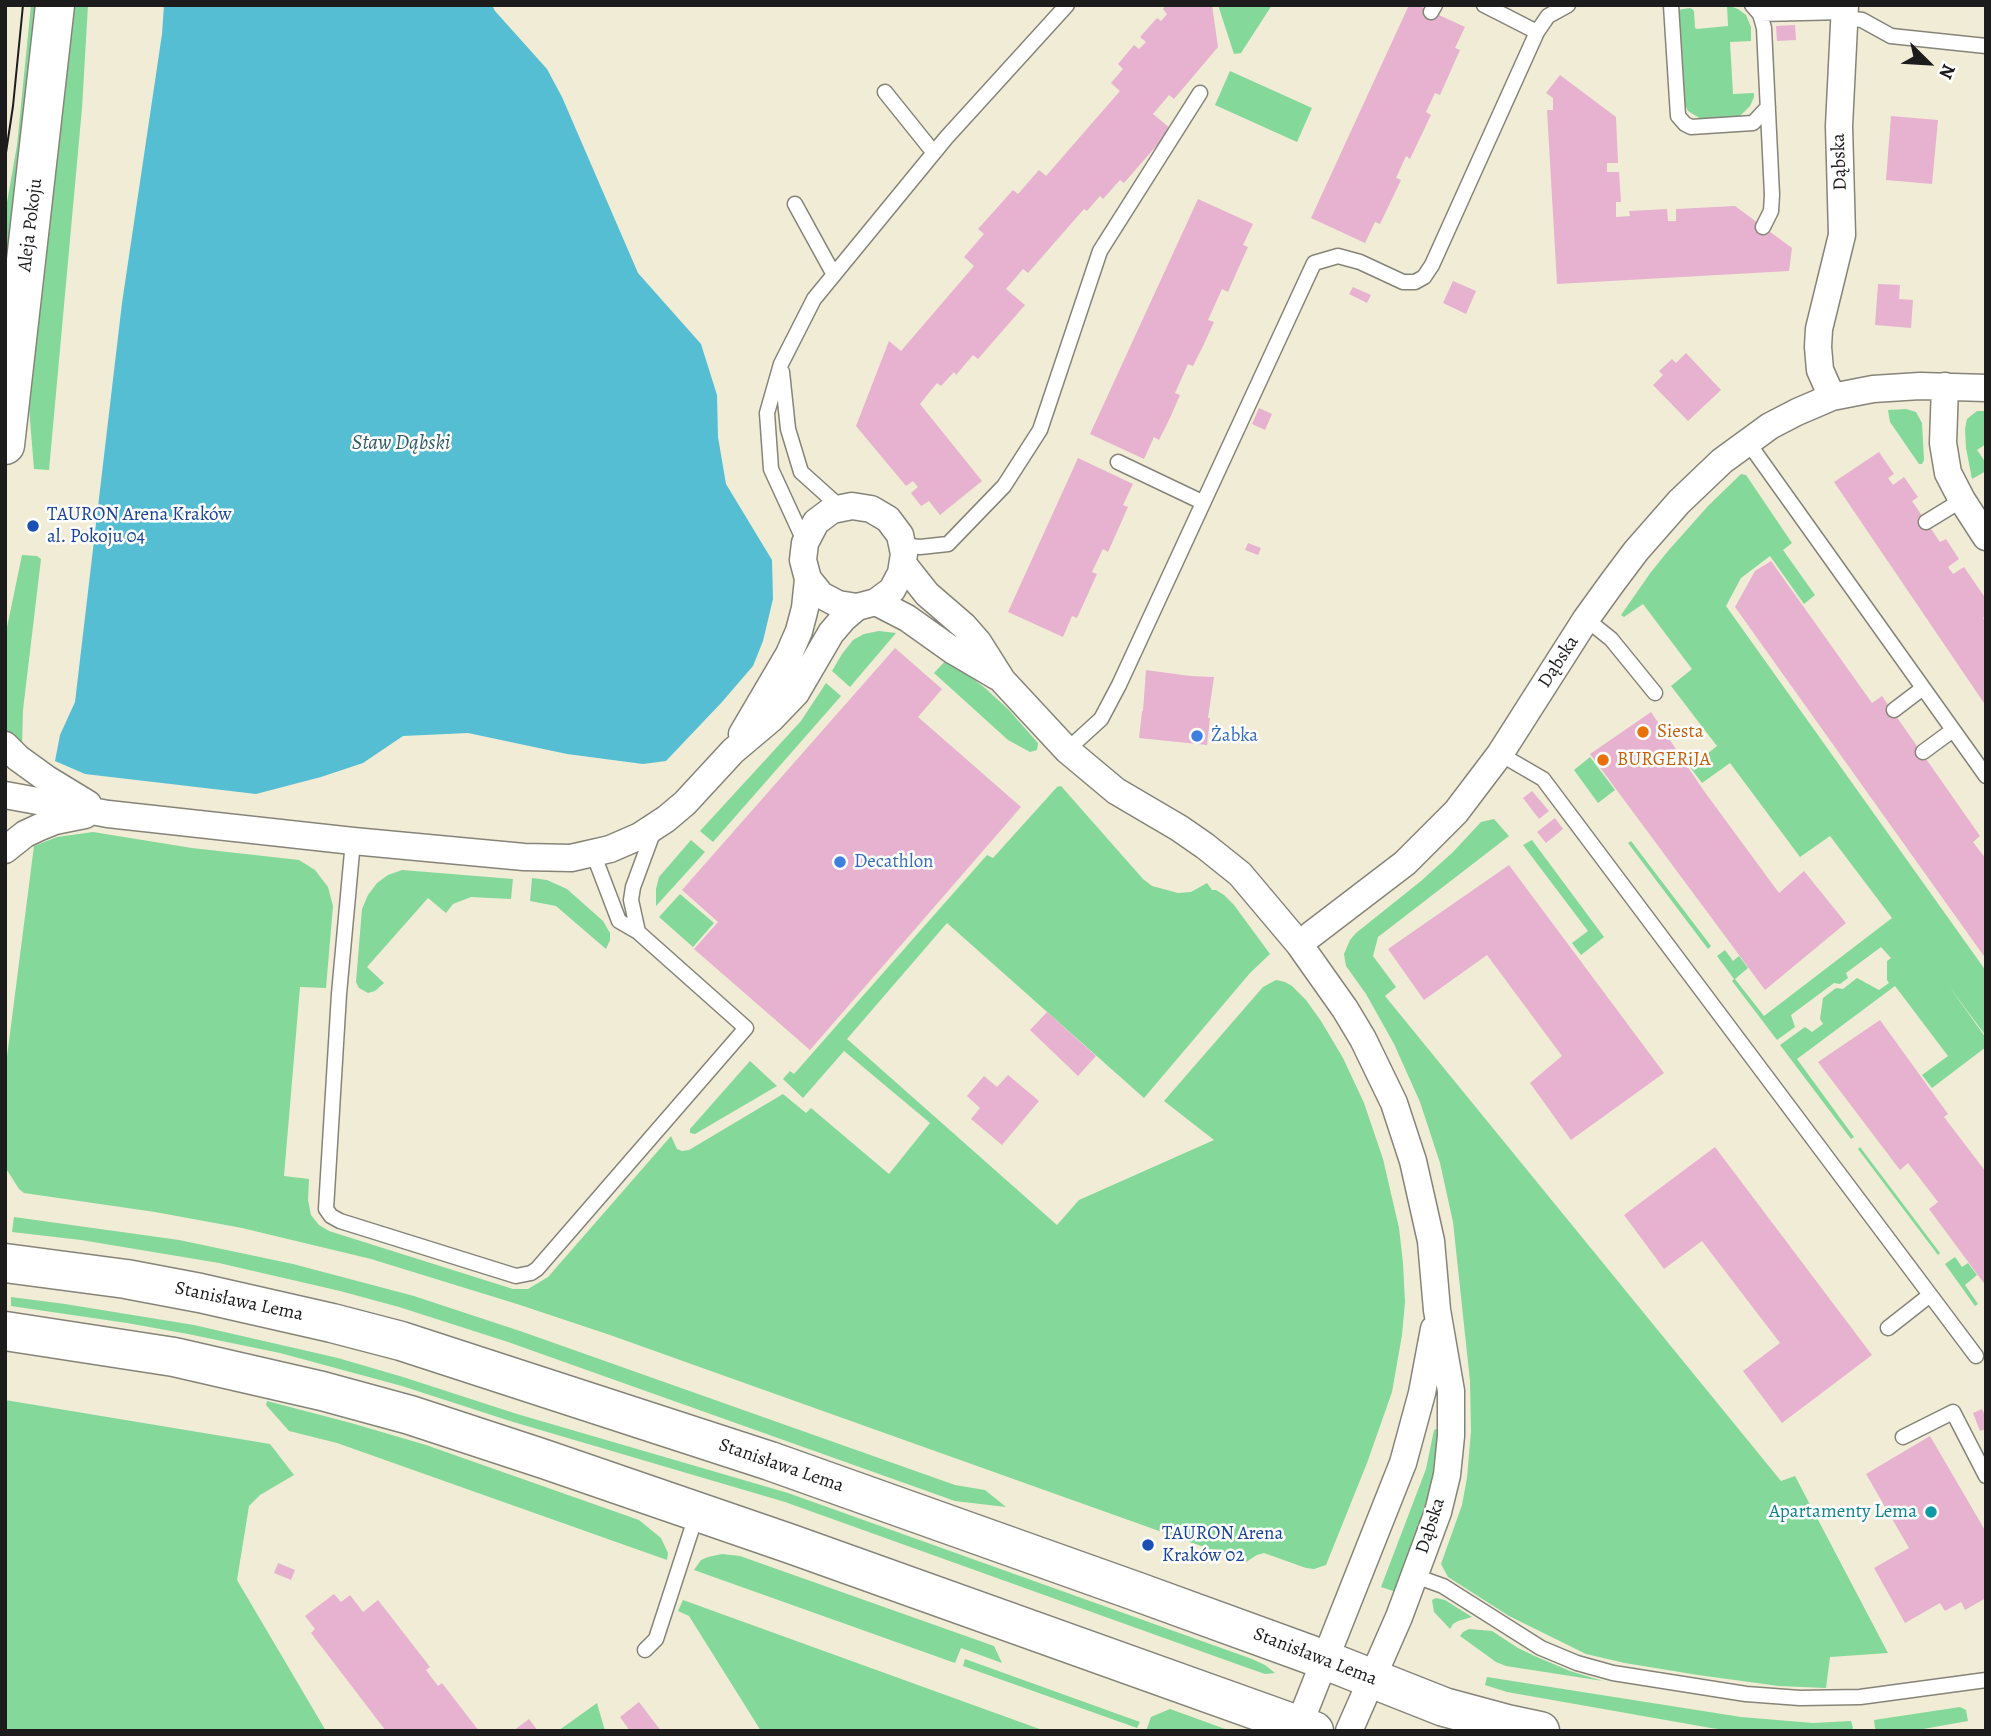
<!DOCTYPE html>
<meta charset="utf-8">
<style>
body{margin:0}
#map{position:relative;width:1991px;height:1736px;overflow:hidden;background:#f1ecd6;font-family:Alegreya,serif}
canvas{display:block}
.frame{position:absolute;inset:0;border:7px solid #1c1c1c;pointer-events:none}
.north{position:absolute;left:1893px;top:28px;width:70px;height:70px;-webkit-text-stroke:5px #fff;paint-order:stroke;rotate:114deg;font-size:19px;font-weight:700;line-height:28px;text-align:center;color:#1c1c1c}
.north::after{content:'';display:block;margin:auto;width:24px;height:32px;background:#1c1c1c;clip-path:polygon(50% 0,100% 100%,50% 72%,0 100%)}
</style>
<div id="map">
<canvas width="1991" height="1736"></canvas>
<div class="frame"></div>
<div class="north">N</div>
</div>
<script>
const ctx = document.querySelector('canvas').getContext('2d');
ctx.lineJoin = 'round';
function paint(path, color) { ctx.fillStyle = color; ctx.fill(path, 'evenodd'); }
const shape = rows => new Path2D(rows.map(r => 'M' + r).join(''));
function trace(path, color, width, dash) { ctx.strokeStyle = color; ctx.lineWidth = width; ctx.lineCap = dash ? 'butt' : 'round'; ctx.setLineDash(dash || []); ctx.stroke(path); }
function write(font, color, halo, rows, align = 'center') {
  ctx.font = font + ' Alegreya,serif'; ctx.lineWidth = 5; ctx.setLineDash([]); ctx.textBaseline = 'middle'; ctx.strokeStyle = halo; ctx.fillStyle = color; for (const [text, x, y, turn = 0] of rows) {
    ctx.save(); ctx.translate(x, y); ctx.rotate((+turn || 0) * Math.PI / 180); ctx.textAlign = isNaN(turn) ? turn : align; if (halo) ctx.strokeText(text, 0, 0); ctx.fillText(text, 0, 0); ctx.restore();
  }
}
const green = shape([
 [31,5,36,5,5,297,5,214,17,145],
 [74,5,88,5,82,108,49,470,34,469,29,408],
 [1218,5,1272,5,1241,53,1234,54],
 [1727,5,1738,9,1746,15,1751,27,1751,41,1730,42,1733,94,1754,93,1754,97,1750,106,1742,114,1735,119,1701,119,1688,111,1682,99,1677,10,1690,8,1692,9,1694,11,1695,28,1697,29,1728,26],
 [1230,71,1312,108,1297,142,1215,105],
 [1906,409,1916,412,1922,423,1924,460,1922,464,1919,464,1890,422,1888,410],
 [1977,411,1986,411,1986,444,1977,450,1986,463,1986,471,1972,479,1966,448,1965,429,1967,419],
 [1741,474,1746,475,1792,543,1783,550,1815,595,1804,604,1770,556,1741,578,1726,606,1986,971,1986,1036,1948,985,1986,1038,1986,1047,1932,1088,1922,1075,1948,1056,1895,986,1797,1059,1854,1137,1851,1139,1780,1045,1805,1027,1812,1032,1823,1024,1820,1019,1823,998,1836,988,1843,989,1857,978,1879,990,1889,983,1887,980,1887,961,1891,958,1881,947,1846,973,1848,978,1840,984,1834,983,1791,1015,1795,1027,1777,1040,1732,981,1734,979,1717,956,1725,950,1733,961,1739,956,1748,968,1735,979,1764,1016,1892,918,1830,836,1800,857,1730,763,1702,783,1690,767,1717,746,1671,686,1692,669,1643,604,1624,617,1621,615,1651,572,1668,551,1708,506],
 [22,555,37,556,41,559,23,710,22,748,5,731,5,637],
 [879,631,896,633,850,687,832,671,842,654,853,640,864,634],
 [947,659,985,688,1008,709,1038,743,1037,750,1030,752,1008,740,934,673],
 [826,683,841,696,713,842,700,831,801,721],
 [1590,757,1615,790,1598,803,1574,770],
 [1061,786,1143,879,1152,886,1178,893,1191,892,1207,883,1212,890,1216,890,1224,895,1234,905,1270,954,1250,973,1144,1098,947,923,847,1039,1057,1225,1079,1200,1214,1140,1164,1101,1263,987,1276,980,1285,982,1292,986,1306,1000,1321,1021,1343,1058,1364,1103,1383,1159,1399,1228,1403,1263,1405,1302,1402,1335,1392,1392,1367,1463,1326,1565,1314,1569,1306,1568,1264,1553,1257,1555,1246,1562,610,1335,517,1304,371,1259,242,1228,155,1212,24,1193,19,1189,5,1167,5,1072,34,846,57,837,93,832,192,848,299,860,315,870,328,887,333,906,326,988,300,987,284,1176,309,1179,308,1200,311,1215,319,1225,329,1231,513,1289,528,1289,548,1277,671,1136,677,1149,682,1151,689,1150,783,1094,806,1113,811,1108,889,1174,930,1123,844,1051,803,1098,783,1079,790,1071,794,1074,987,855,993,858,1057,787],
 [1494,819,1509,836,1378,937,1373,956,1396,987,1385,996,1781,1481,1795,1476,1888,1653,1830,1657,1826,1688,1779,1686,1698,1675,1625,1663,1586,1654,1509,1616,1448,1577,1441,1564,1462,1505,1467,1478,1471,1431,1470,1381,1453,1222,1440,1163,1420,1102,1394,1044,1366,994,1346,966,1344,954,1350,940,1356,933,1421,881,1453,852,1481,822],
 [691,840,705,852,656,906,656,889,659,877],
 [1532,840,1604,937,1581,955,1572,943,1588,931,1523,845],
 [1631,841,1711,946,1708,949,1628,843],
 [402,870,513,879,511,899,471,897,453,904,446,913,428,898,367,967,384,983,375,991,368,993,359,988,356,982,362,909,368,895,377,883,388,875],
 [532,878,547,880,567,889,603,921,610,933,610,940,606,949,556,906,530,901],
 [680,894,714,923,693,947,659,917],
 [750,1061,777,1086,695,1134,690,1133,690,1129],
 [1860,1147,1940,1253,1938,1255,1858,1149],
 [14,1217,179,1240,293,1264,414,1296,523,1332,955,1485,985,1490,1006,1507,955,1501,508,1342,399,1307,340,1291,219,1263,81,1240,12,1232],
 [1955,1257,1962,1267,1968,1263,1977,1275,1965,1285,1978,1304,1975,1306,1945,1264],
 [11,1297,65,1304,194,1325,338,1358,403,1377,517,1414,788,1493,1252,1659,1265,1665,1275,1673,1265,1674,1245,1667,785,1502,510,1421,402,1386,280,1353,188,1334,127,1323,11,1306],
 [5,1400,270,1444,294,1475,260,1495,249,1506,237,1580,326,1731,5,1731],
 [267,1401,351,1423,426,1445,639,1520,661,1538,668,1553,667,1560,337,1443,289,1431,266,1405],
 [1436,1429,1438,1430,1434,1476,1429,1502,1396,1592,1381,1587,1426,1469,1434,1430],
 [722,1554,740,1556,994,1646,1002,1663,961,1648,955,1663,694,1570,701,1560,708,1557],
 [1436,1598,1445,1600,1472,1617,1458,1621,1453,1624,1450,1629,1434,1612,1432,1600],
 [683,1600,1045,1731,761,1731,689,1616,678,1611],
 [1469,1629,1492,1631,1518,1648,1537,1657,1570,1671,1603,1681,1506,1666,1496,1662,1460,1636,1463,1632],
 [965,1659,1140,1722,1137,1728,963,1666],
 [1487,1677,1741,1717,1813,1723,1851,1721,1853,1728,1851,1731,1734,1731,1711,1728,1507,1692,1485,1685],
 [597,1703,605,1731,558,1731],
 [1960,1707,1966,1710,1968,1721,1912,1731,1877,1731,1875,1728,1874,1720],
 [1170,1709,1228,1730,1230,1731,1146,1731,1151,1717]
]);
const water = shape([
 [164,5,492,5,495,11,547,69,562,97,638,273,701,344,717,395,718,437,726,484,772,560,773,599,763,641,753,666,722,702,666,761,643,764,567,754,468,733,403,736,363,763,321,777,256,794,85,774,55,761,60,735,75,702,122,303,162,34]
]);
const building = shape([
 [1166,5,1212,5,1218,47,1174,99,1169,95,1153,114,1171,129,1124,183,1120,180,1103,199,1100,196,1087,211,1084,209,1028,273,1023,269,1006,289,1025,305,978,359,973,355,956,375,954,372,941,386,937,383,920,404,982,481,940,515,929,501,921,506,911,493,918,487,913,481,906,486,856,426,889,341,901,351,974,266,964,257,984,234,978,229,1013,190,1018,194,1039,170,1046,176,1120,91,1111,83,1123,69,1118,64,1134,45,1139,49,1146,42,1140,37,1157,18,1161,21,1167,14,1163,9],
 [1409,5,1417,5,1465,27,1455,48,1460,50,1440,95,1435,93,1426,112,1431,115,1410,159,1406,156,1396,178,1401,180,1380,224,1375,222,1365,243,1311,218],
 [1795,25,1796,40,1777,41,1776,26],
 [1560,75,1616,117,1618,163,1607,163,1607,172,1619,172,1621,202,1616,202,1616,217,1630,216,1629,211,1667,209,1668,221,1676,221,1676,209,1735,206,1792,248,1789,271,1557,284,1547,110,1553,110,1553,98,1546,93],
 [1891,116,1938,120,1932,184,1886,180],
 [1198,199,1253,224,1243,245,1248,247,1238,269,1228,292,1222,289,1208,320,1214,322,1204,344,1193,366,1188,364,1175,393,1180,395,1170,418,1159,440,1154,437,1144,459,1090,434],
 [1453,281,1476,291,1466,314,1443,303],
 [1878,284,1900,285,1899,299,1913,300,1911,328,1875,325],
 [1353,287,1371,295,1367,303,1349,294],
 [1686,353,1721,390,1688,421,1653,385,1663,375,1659,371,1672,359,1676,363],
 [1259,408,1272,414,1265,430,1252,424],
 [1879,452,1894,474,1888,478,1893,485,1904,477,1918,497,1912,501,1940,542,1946,539,1959,559,1948,567,1953,574,1964,567,1986,599,1986,616,1983,618,1986,622,1986,706,1834,482],
 [1078,458,1133,484,1123,505,1128,507,1108,552,1103,549,1092,572,1097,574,1077,618,1072,616,1063,637,1008,612],
 [1248,543,1261,548,1258,555,1245,550],
 [1771,561,1872,703,1882,696,1980,836,1973,842,1986,859,1986,959,1735,607,1755,571],
 [895,648,942,689,918,717,1021,807,810,1050,694,949,718,922,682,890],
 [1146,670,1190,676,1214,677,1208,718,1210,718,1207,745,1139,738,1142,711,1143,711],
 [1651,712,1704,791,1779,893,1804,871,1846,923,1765,990,1590,754],
 [1532,791,1549,811,1539,819,1523,798],
 [1555,818,1563,829,1546,843,1537,832],
 [1509,865,1664,1073,1571,1140,1530,1083,1562,1056,1487,955,1424,1000,1388,949],
 [1047,1012,1096,1056,1078,1076,1030,1030],
 [1880,1020,1948,1114,1944,1117,1986,1172,1986,1286,1929,1209,1938,1202,1908,1163,1900,1170,1818,1062],
 [1008,1075,1039,1101,1002,1145,971,1119,980,1108,967,1096,984,1076,997,1087],
 [1715,1147,1872,1355,1782,1423,1743,1371,1780,1343,1702,1241,1664,1269,1624,1215],
 [1982,1409,1986,1418,1986,1429,1980,1431,1973,1413],
 [1930,1436,1986,1532,1986,1598,1965,1610,1961,1602,1945,1611,1940,1603,1905,1623,1874,1568,1909,1548,1866,1474],
 [278,1563,295,1570,291,1580,274,1573],
 [334,1594,341,1602,350,1595,363,1612,378,1600,430,1667,426,1670,438,1686,442,1683,479,1731,386,1731,311,1633,315,1629,305,1616],
 [639,1702,661,1731,630,1731,620,1717],
 [529,1719,538,1731,513,1731]
]);
const service = shape([
 [1484,5,1537,32],
 [1671,5,1678,116,1685,124,1691,127,1753,123,1768,107],
 [1752,5,1760,14,1845,12],
 [1431,12,1435,5],
 [1760,14,1764,28,1772,195,1771,211,1763,227],
 [1844,18,1862,20,1891,36,1986,46],
 [885,92,934,153],
 [795,204,834,275],
 [782,372,788,429,801,472,840,507],
 [1747,441,1986,776],
 [1118,462,1202,502],
 [1926,522,1962,500],
 [805,543,771,469,767,413,781,364,814,299,946,138,1067,5],
 [902,545,920,547,948,544,1004,486,1040,430,1100,251,1200,93],
 [1586,619,1611,639,1655,693],
 [1894,710,1923,688],
 [1067,750,1101,719,1119,685,1314,263,1338,256,1360,262,1403,282,1415,282,1424,277,1432,265,1537,32,1548,16,1568,5],
 [1923,752,1953,730],
 [1500,754,1543,779,1976,1356],
 [353,841,339,994,326,1209,331,1216,340,1221,516,1276,531,1273,537,1269,746,1028,638,932,619,921,593,853],
 [638,932,631,900,633,887,654,830],
 [1888,1328,1930,1295],
 [1903,1437,1953,1412,1986,1476],
 [1415,1576,1443,1586,1541,1648,1577,1663,1613,1673,1746,1694,1800,1698,1860,1697,1986,1680],
 [645,1650,656,1639,697,1513]
]);
const minor = shape([
 [1945,386,1943,443,1948,473,1962,500,1986,537],
 [1832,397,1820,370,1818,347,1819,329,1842,235,1839,126,1845,5],
 [904,565,927,594,964,626,978,642,1002,680,1067,750,1116,791,1179,828,1205,846,1240,874,1299,944,1345,1009,1363,1039,1394,1103,1413,1161,1431,1241,1437,1310,1451,1391,1451,1436,1447,1475,1438,1512,1399,1617,1349,1731],
 [876,602,892,590,901,573,904,554,900,535,888,519,871,509,852,506,832,510,816,522,805,543,803,560,808,579,821,595,838,604,857,607,876,602,907,618,952,650,998,677],
 [742,734,789,654,799,631,805,608,808,579],
 [5,745,18,758,47,779,88,804],
 [5,795,108,814,353,841,524,857,571,858,593,853,610,849,640,836,666,819,685,803,733,751,771,719,796,693,831,633,843,619,857,607],
 [5,850,25,834,40,827,55,821,85,815],
 [1299,944,1405,863,1456,812,1500,754,1586,619,1612,583,1636,551,1679,502,1722,461,1770,426,1797,412,1832,397,1873,389,1920,386,1986,388],
 [1299,1725,1403,1463,1422,1393,1434,1329]
]);
const secondary = shape([
 [5,445,55,5],
 [5,1263,126,1279,200,1293,332,1323,401,1341,770,1461,1138,1592,1325,1660,1444,1707,1507,1724,1540,1731],
 [5,1331,174,1357,322,1391,410,1415,544,1459,791,1544,1314,1731]
]);
const tram = shape([
 [5,159,13,106,23,5]
]);
const markers = [
 [33,526,7,"#1a4fb4"],
 [1643,732,7,"#e8710a"],
 [1197,736,7,"#3f7fe0"],
 [1603,760,7,"#e8710a"],
 [840,862,7,"#3f7fe0"],
 [1931,1512,7,"#0f9aa8"],
 [1148,1545,7,"#1a4fb4"]
];
const streetNames = [
 ["Dąbska",1840,162,-92],
 ["Aleja Pokoju",31,225,-83],
 ["Dąbska",1559,662,-57],
 ["Stanisława Lema",239,1302,12],
 ["Stanisława Lema",781,1466,19],
 ["Dąbska",1431,1526,-72],
 ["Stanisława Lema",1315,1657,21]
];
const transitNames = [
 ["TAURON Arena Kraków",47,515],
 ["al. Pokoju 04",47,537],
 ["TAURON Arena",1162,1534],
 ["Kraków 02",1162,1556]
];
const foodNames = [
 ["Siesta",1657,732],
 ["BURGERiJA",1617,760]
];
const shopNames = [
 ["Żabka",1211,736],
 ["Decathlon",854,862]
];
const cultureNames = [
 ["Apartamenty Lema",1917,1512]
];
const waterNames = [
 ["Staw Dąbski",401,444]
];
paint(green, '#83d89a');
paint(water, '#56bed3');
paint(building, '#e6b2cf');
trace(service, '#868479', 17);
trace(minor, '#868479', 29);
trace(secondary, '#868479', 41);
trace(service, '#fff', 14);
trace(minor, '#fff', 26);
trace(secondary, '#fff', 38);
trace(tram, '#1c1c1c', 2);
for (const [x, y, r, color] of markers) { const dot = new Path2D(); dot.arc(x, y, r, 0, 2 * Math.PI); ctx.fillStyle = color; ctx.fill(dot); trace(dot, '#fff', 2.5); }
write('19px', '#1c1c1c', '#fff', streetNames);
write('19px', '#164399', '#fff', transitNames, 'left');
write('19px', '#c56008', '#fff', foodNames, 'left');
write('19px', '#366cbe', '#fff', shopNames, 'left');
write('19px', '#0d838f', '#fff', cultureNames, 'right');
write('italic 21px', '#335d65', '#fff', waterNames);
</script>
